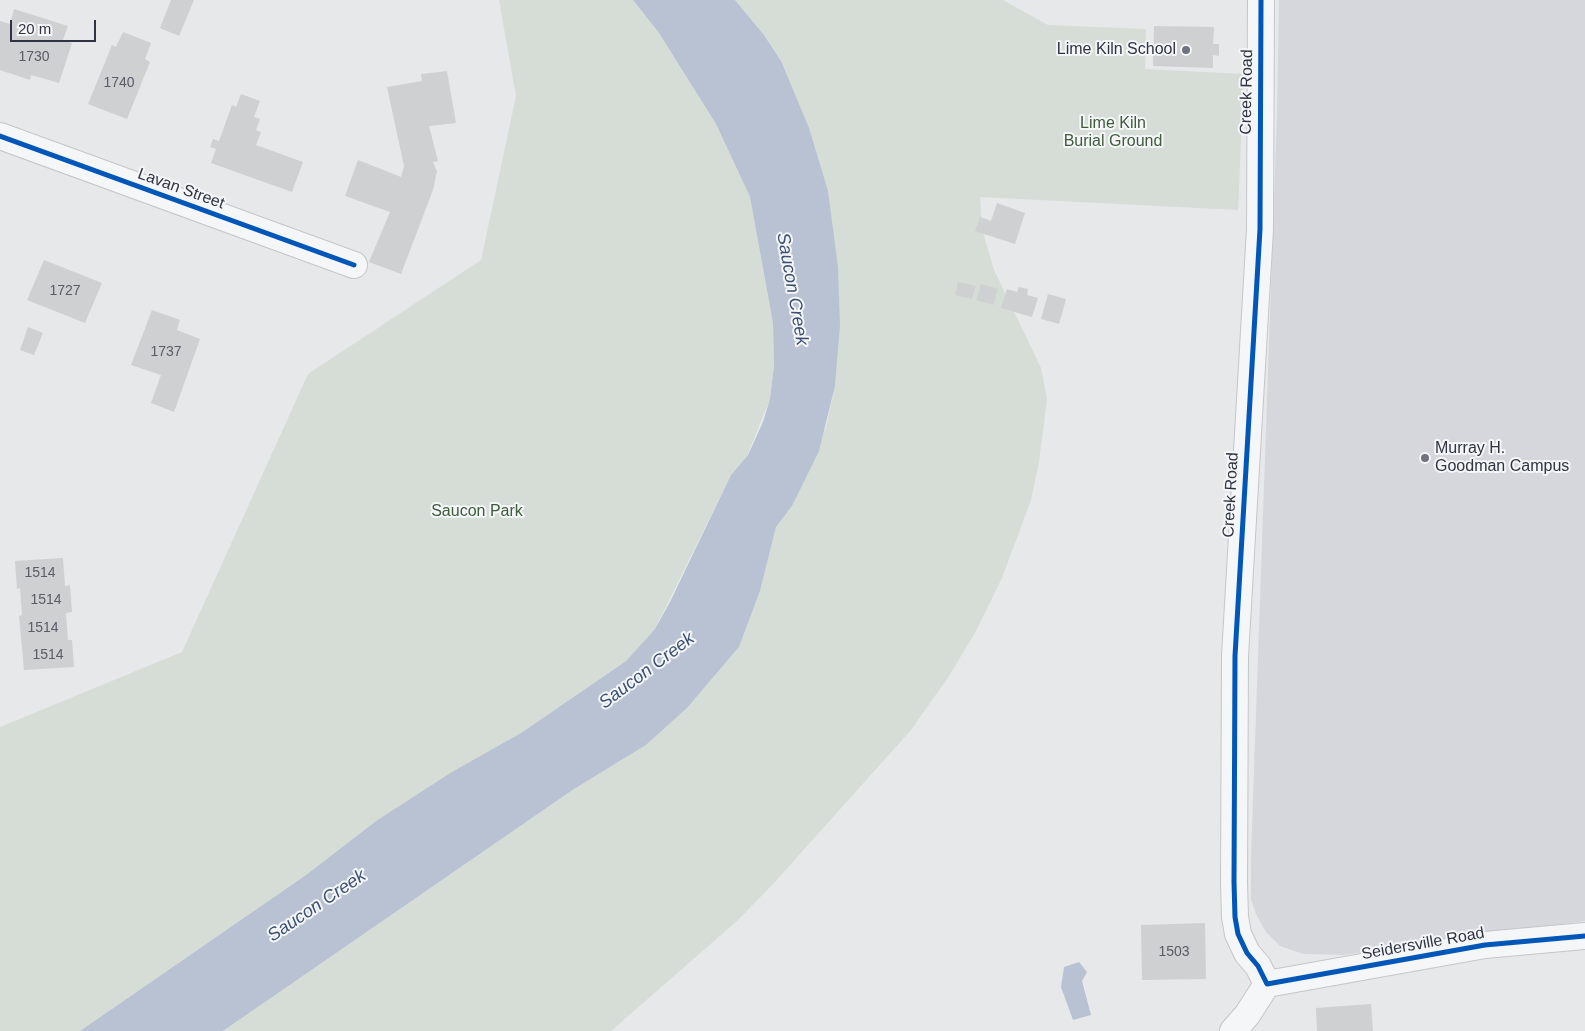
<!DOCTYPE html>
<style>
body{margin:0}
#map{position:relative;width:1585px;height:1031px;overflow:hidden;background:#e6e8ea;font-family:Arial,sans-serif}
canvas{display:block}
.scale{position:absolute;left:10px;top:20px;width:86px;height:22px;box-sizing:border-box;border:2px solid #2e3442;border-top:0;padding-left:6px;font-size:15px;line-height:18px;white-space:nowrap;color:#2e3442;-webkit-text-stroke:4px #f4f6f8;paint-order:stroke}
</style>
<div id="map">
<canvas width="1585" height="1031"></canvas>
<div class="scale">20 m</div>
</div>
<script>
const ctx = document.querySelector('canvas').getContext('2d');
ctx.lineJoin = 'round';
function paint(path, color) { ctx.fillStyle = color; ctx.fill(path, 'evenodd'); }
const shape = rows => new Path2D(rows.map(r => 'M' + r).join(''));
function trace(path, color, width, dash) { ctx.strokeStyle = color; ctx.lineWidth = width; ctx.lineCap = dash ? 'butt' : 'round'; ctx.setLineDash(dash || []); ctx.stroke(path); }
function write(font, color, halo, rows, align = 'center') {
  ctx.font = font + ' Arial,sans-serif'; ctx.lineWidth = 4; ctx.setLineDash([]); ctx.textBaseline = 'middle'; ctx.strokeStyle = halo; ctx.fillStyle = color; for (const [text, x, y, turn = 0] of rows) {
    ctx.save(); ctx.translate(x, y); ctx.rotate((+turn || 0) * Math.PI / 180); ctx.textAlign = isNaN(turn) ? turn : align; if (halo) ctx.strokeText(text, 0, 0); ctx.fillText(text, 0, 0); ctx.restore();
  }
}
const built = shape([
 [1279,0,1585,0,1585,921,1343,955,1303,954,1280,946,1266,932,1256,914,1251,899,1251,856,1277,115]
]);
const green = shape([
 [499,0,633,0,659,33,716,124,750,197,773,323,774,366,770,399,747,456,731,475,655,629,626,661,521,733,376,821,306,875,80,1031,0,1031,0,727,182,652,308,374,481,260,516,96],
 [735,0,1003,0,1048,25,1146,29,1145,69,1244,74,1238,210,980,197,982,229,994,270,1041,368,1047,399,1039,462,1031,500,1002,578,976,631,949,676,911,730,774,883,737,921,611,1031,223,1031,574,789,646,745,687,708,739,647,760,591,776,527,792,506,826,428,835,386,840,327,781,61,764,35]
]);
const water = shape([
 [633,0,735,0,764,35,781,61,809,128,828,191,838,267,840,327,835,386,819,451,792,506,776,527,760,591,739,647,687,708,646,745,574,789,223,1031,80,1031,306,875,376,821,452,772,521,733,626,661,655,629,670,602,731,475,748,455,763,422,770,399,774,366,773,323,750,197,716,124,659,33],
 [1079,962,1087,972,1082,981,1091,1015,1073,1020,1061,987,1064,967]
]);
const building = shape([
 [171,0,194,0,179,36,160,28],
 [14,9,68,26,63,40,72,43,59,83,31,75,30,80,0,70,0,21,10,24],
 [1154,26,1214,27,1213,44,1219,44,1219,56,1213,55,1213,68,1153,66],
 [123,32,151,43,145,59,150,62,127,119,88,104,112,45,116,47],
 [447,71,456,123,429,126,438,161,433,162,437,171,433,190,401,274,369,262,390,212,345,196,358,160,401,177,404,166,387,87,422,81,421,74],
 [241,94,260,101,254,117,260,119,256,130,261,132,256,145,303,162,292,192,211,163,216,149,210,147,213,139,219,141,232,105,236,107],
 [997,203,1025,213,1015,244,975,231,980,217,991,221],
 [44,260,102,283,85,323,27,300],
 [958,282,976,286,972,299,955,295],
 [981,284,998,289,993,305,976,300],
 [1019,287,1028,289,1027,295,1038,298,1032,317,1001,308,1007,289,1017,292],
 [1048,294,1066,299,1059,324,1041,319],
 [152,310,180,320,177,330,200,339,174,412,151,403,161,375,131,365],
 [28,327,43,333,34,355,20,350],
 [63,558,65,586,70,585,72,612,66,613,68,640,72,640,74,667,24,670,19,616,22,615,20,588,17,589,15,561],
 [1205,923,1206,979,1142,980,1141,925],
 [1371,1004,1373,1031,1317,1031,1316,1008]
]);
const minor = shape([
 [1261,0,1260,229,1235,656,1234,882,1235,917,1238,934,1247,953,1258,966,1267,984],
 [0,136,354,265],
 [1267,984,1485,945,1585,936],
 [1233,1031,1247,1015,1267,984]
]);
const cycleway = shape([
 [1261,0,1260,229,1235,656,1234,882,1235,917,1238,934,1247,953,1258,966,1267,984,1485,945,1585,936],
 [0,136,354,265]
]);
const markers = [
 [1186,50,5,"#6e737d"],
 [1425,458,5,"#6e737d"]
];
const numberNames = [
 ["1730",34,57],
 ["1740",119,83],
 ["1727",65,291],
 ["1737",166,352],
 ["1514",40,573],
 ["1514",46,600],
 ["1514",43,628],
 ["1514",48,655],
 ["1503",1174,952]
];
const poiNames = [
 ["Lime Kiln School",1176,50],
 ["Murray H.",1435,449,"left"],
 ["Goodman Campus",1435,467,"left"]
];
const streetNames = [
 ["Creek Road",1247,92,-89],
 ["Lavan Street",181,189,20],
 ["Creek Road",1231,495,-87],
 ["Seidersville Road",1423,944,-10]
];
const parkNames = [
 ["Lime Kiln",1113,124],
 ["Burial Ground",1113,142],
 ["Saucon Park",477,512]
];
const waterNames = [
 ["Saucon Creek",792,289,80],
 ["Saucon Creek",647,671,-37],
 ["Saucon Creek",317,906,-34]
];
paint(built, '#d5d7dd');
paint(green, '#d6ddd7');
paint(water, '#b8c2d2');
paint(building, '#ced0d2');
trace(minor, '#c4c6c8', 28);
trace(minor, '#f5f6f7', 26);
trace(cycleway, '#0057b8', 5);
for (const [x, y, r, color] of markers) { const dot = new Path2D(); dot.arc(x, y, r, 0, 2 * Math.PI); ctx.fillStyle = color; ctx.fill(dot); trace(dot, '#f4f6f8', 2); }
write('14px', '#575c67', null, numberNames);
write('16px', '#2e3442', '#f4f6f8', poiNames, 'right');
write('16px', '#2e3442', '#f4f6f8', streetNames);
write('16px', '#405c3c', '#f4f6f8', parkNames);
write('italic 18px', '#3b5072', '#f4f6f8', waterNames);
</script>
